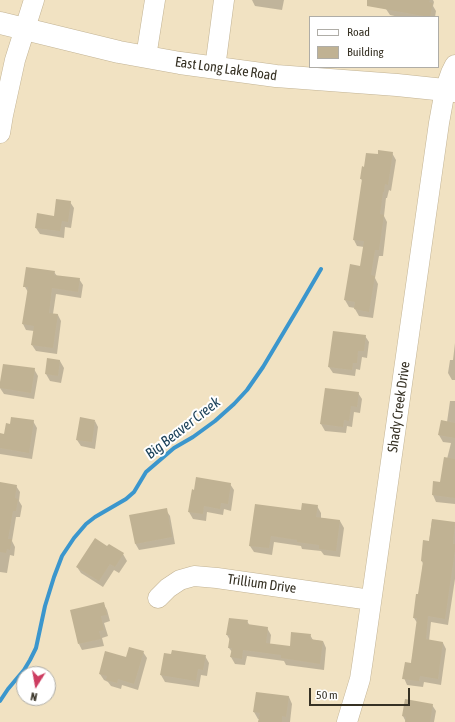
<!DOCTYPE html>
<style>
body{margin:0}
#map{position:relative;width:455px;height:722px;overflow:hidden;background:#f1e2c2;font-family:"Asap Condensed",sans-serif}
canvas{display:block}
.legend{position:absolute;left:309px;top:16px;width:130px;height:52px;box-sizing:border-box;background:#fff;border:1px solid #afada7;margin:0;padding:5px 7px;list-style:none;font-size:12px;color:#363124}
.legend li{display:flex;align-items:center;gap:8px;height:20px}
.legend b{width:20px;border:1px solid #afada7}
.north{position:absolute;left:16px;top:666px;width:40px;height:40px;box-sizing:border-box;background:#fff;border:1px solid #afada7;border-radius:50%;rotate:191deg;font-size:11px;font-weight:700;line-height:16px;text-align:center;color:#363124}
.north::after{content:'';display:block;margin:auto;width:14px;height:18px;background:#cd3d61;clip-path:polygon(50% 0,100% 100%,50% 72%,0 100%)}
.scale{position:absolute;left:309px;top:688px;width:101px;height:18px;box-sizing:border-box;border:2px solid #363124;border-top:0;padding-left:5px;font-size:12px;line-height:14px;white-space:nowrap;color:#363124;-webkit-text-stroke:3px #fff;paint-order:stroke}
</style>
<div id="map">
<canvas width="455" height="722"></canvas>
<ul class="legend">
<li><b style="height:5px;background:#fff"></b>Road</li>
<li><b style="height:11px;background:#c0b293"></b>Building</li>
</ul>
<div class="north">N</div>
<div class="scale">50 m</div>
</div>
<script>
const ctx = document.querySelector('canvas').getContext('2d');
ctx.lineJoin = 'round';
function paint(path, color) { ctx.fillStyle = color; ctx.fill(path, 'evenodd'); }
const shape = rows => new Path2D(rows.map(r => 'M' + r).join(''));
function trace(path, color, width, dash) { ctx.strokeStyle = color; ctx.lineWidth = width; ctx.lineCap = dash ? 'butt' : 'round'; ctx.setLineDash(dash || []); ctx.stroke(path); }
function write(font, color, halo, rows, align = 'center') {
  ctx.font = font + ' "Asap Condensed",sans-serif'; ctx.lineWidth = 4; ctx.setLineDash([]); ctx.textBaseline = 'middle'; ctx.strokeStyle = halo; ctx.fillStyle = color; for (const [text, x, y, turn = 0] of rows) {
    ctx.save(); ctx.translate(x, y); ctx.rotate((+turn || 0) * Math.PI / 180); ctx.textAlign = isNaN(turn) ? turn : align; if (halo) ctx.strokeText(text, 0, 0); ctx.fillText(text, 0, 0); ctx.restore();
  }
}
const shadow = shape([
 [252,0,284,0,282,10,255,6],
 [386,0,433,0,434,2,433,6,436,11,435,17,399,17,390,15,386,9],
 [392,153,396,160,391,191,389,190,387,198,386,198,384,216,387,222,383,256,379,256,375,278,378,284,373,318,359,316,355,309,355,308,349,307,345,300,361,267,364,247,357,246,354,240,363,182,361,179,365,168,378,155],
 [70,202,74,208,71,228,65,227,64,238,40,234,36,228,55,217],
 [54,272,57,276,79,279,83,285,81,298,56,294,53,314,58,315,61,321,57,354,36,351,32,345,34,331,26,330,23,324,28,292,25,287],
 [365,336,369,342,367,358,362,357,360,370,356,369,355,376,333,373,329,367],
 [455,343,455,380,452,380,448,373,450,360,453,360],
 [48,360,60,361,64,368,61,383,50,381,46,374],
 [34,369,38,376,34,399,4,394,0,388],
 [358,393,362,399,360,413,354,412,352,427,347,426,346,433,325,431,321,424],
 [450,401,455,401,455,504,436,502,433,495,441,483,451,443,443,442,439,435,447,422],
 [33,421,37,428,32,459,0,454,0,434,5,435,11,425],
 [95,421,98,427,95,449,81,446,77,440],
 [0,483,16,486,20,492,19,501,22,506,20,517,16,517,12,541,15,547,14,556,10,555,7,573,0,572],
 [230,484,234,490,231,511,224,509,223,515,207,512,206,521,193,519,189,512],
 [317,506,321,513,321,518,340,521,344,528,340,557,324,555,321,551,302,549,301,546,274,542,272,555,254,552,250,546,302,511],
 [166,510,170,516,175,544,139,550,135,543],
 [432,520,455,523,455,579,448,625,431,622,429,641,443,643,446,649,441,685,424,682,423,687,407,685,404,678,411,664,418,624,414,618,419,596,423,564,422,561,429,542],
 [107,547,123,554,127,561,119,573,114,570,103,587,81,573,77,567],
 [103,603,107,610,110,621,104,623,108,636,102,638,104,646,82,650,79,644],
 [247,621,250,626,267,628,271,635,270,644,291,647,310,635,313,640,323,641,326,648,324,670,286,665,284,661,247,656,245,665,235,664,231,657,232,652,229,648,230,640,227,635],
 [143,652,147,658,138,690,122,685,121,689,111,686,108,682,104,680,100,674,126,658],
 [205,656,209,663,207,676,201,675,199,687,165,682,161,675],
 [257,693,289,697,292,704,290,722,259,722,260,719,258,719,254,712],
 [432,705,436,711,434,722,406,722,403,716]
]);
const stream = shape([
 [0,701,8,689,24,670,30,660,36,648,45,606,54,577,62,556,74,538,86,524,95,517,126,499,134,492,146,472,174,448,193,437,215,421,234,404,247,390,263,367,300,305,321,269]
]);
const building = shape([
 [367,0,430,0,429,2,433,3,430,17,429,17,367,6],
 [378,150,393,152,388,185,385,184,384,192,383,192,380,214,384,215,379,250,375,250,371,275,375,276,369,312,354,309,355,302,344,300,350,264,360,266,364,241,353,240,362,179,360,179,362,166,364,167,366,153,378,154],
 [56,199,71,201,68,222,62,221,60,231,35,228,37,213,54,216],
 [26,267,55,271,54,275,80,278,78,292,52,288,49,313,58,314,53,348,31,345,34,326,22,324,28,287,23,287],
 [333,331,366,335,364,351,358,351,357,363,353,363,352,370,328,367],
 [47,358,60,360,58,376,45,374],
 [3,364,35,368,31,393,0,388,0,382],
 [325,388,359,392,357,407,351,406,349,421,344,420,343,427,320,424],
 [11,417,34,420,29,453,0,448,0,433,4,434,6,423,10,424],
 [80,417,95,420,92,442,76,440],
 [441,420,455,423,455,438,438,435],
 [444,457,455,459,455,498,432,495,433,481,440,482],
 [196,477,231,483,228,504,221,503,220,509,204,506,203,514,188,512,192,489,194,490],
 [0,482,17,485,15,498,18,499,16,511,13,511,8,539,12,539,10,550,7,549,6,553,0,552],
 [302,503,318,505,316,517,340,520,336,551,319,549,319,545,297,542,297,540,271,536,269,548,249,546,255,504,301,510],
 [167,508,172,537,135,544,129,515],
 [432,519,455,522,453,544,455,544,455,550,445,619,428,616,426,639,443,642,438,679,420,676,419,681,402,679,405,662,411,663,417,618,413,618,416,594,418,594,423,562,421,561,423,540,429,541],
 [95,538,107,546,109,544,124,553,115,567,110,564,99,581,76,567],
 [104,602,107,615,101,616,104,630,99,631,101,639,78,644,70,610],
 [229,618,248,620,247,624,268,627,266,643,290,646,291,632,311,634,310,639,323,641,320,664,281,658,281,655,243,650,242,659,230,657,232,648,228,648,230,635,226,635],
 [129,647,144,651,134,684,118,679,117,683,106,680,107,676,99,674,105,651,126,657],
 [172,650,206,655,203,670,198,669,196,681,160,675,164,653,171,654],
 [256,692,289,696,286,717,282,716,282,722,258,722,260,713,253,712],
 [405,699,433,704,430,722,405,722,406,717,402,716]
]);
const minor = shape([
 [146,57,155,0],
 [215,68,224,0],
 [0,133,3,115,15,60,34,0],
 [158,598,168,588,180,580,194,576,217,578,371,600],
 [347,722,360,679,363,659,439,123,445,90,451,73,455,65]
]);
const major = shape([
 [0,23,119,52,180,63,276,76,397,85,455,91]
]);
const streetNames = [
 ["East Long Lake Road",226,69,8],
 ["Shady Creek Drive",399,407,-82],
 ["Trillium Drive",262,584,8]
];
const waterNames = [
 ["Big Beaver Creek",183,428,-38]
];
paint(shadow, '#0003');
trace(stream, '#3b96cd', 4);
paint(building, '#c0b293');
trace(minor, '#c2b394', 21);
trace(major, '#c2b394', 23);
trace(minor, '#fff', 20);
trace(major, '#fff', 22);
write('14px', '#363124', '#fff', streetNames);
write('italic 15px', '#1c425a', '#fff', waterNames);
</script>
